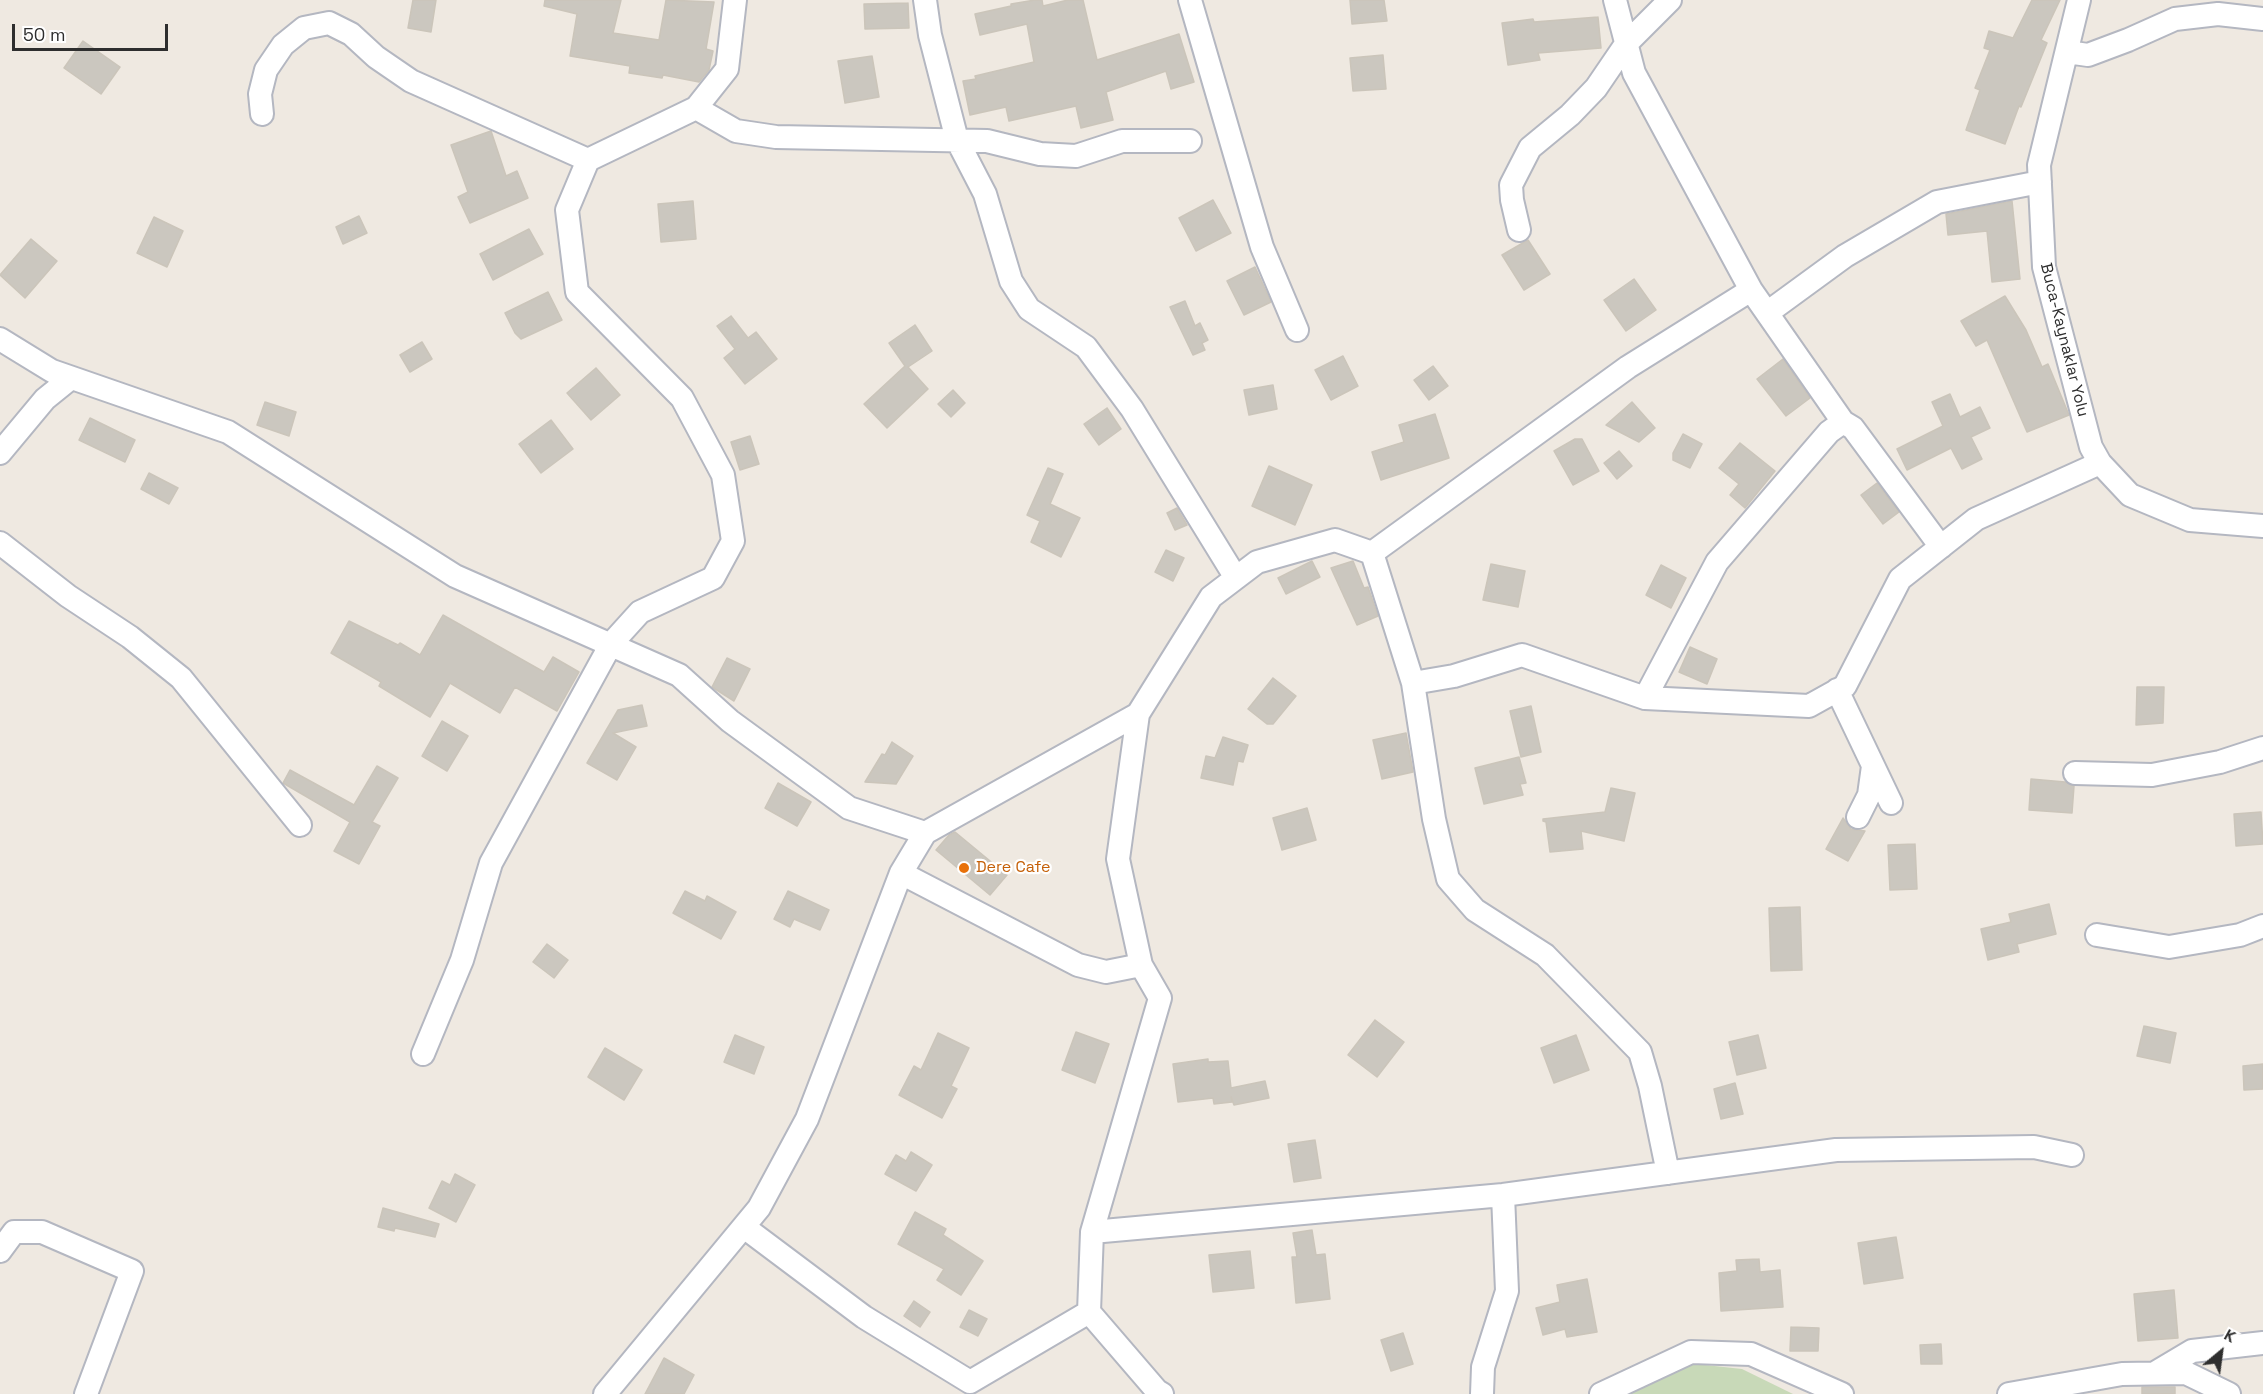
<!DOCTYPE html>
<style>
body{margin:0}
#map{position:relative;width:2263px;height:1394px;overflow:hidden;background:#efe9e1;font-family:"Space Grotesk",sans-serif}
canvas{display:block}
.north{position:absolute;left:2191px;top:1322px;width:60px;height:60px;-webkit-text-stroke:4px #fff;paint-order:stroke;rotate:29deg;font-size:16px;font-weight:700;line-height:24px;text-align:center;color:#2e2e2e}
.north::after{content:'';display:block;margin:auto;width:21px;height:27px;background:#2e2e2e;clip-path:polygon(50% 0,100% 100%,50% 72%,0 100%)}
.scale{position:absolute;left:12px;top:24px;width:156px;height:27px;box-sizing:border-box;border:3px solid #2e2e2e;border-top:0;padding-left:8px;font-size:18px;line-height:21px;white-space:nowrap;color:#2e2e2e;-webkit-text-stroke:4px #fff;paint-order:stroke}
</style>
<div id="map">
<canvas width="2263" height="1394"></canvas>
<div class="north">K</div>
<div class="scale">50 m</div>
</div>
<script>
const ctx = document.querySelector('canvas').getContext('2d');
ctx.lineJoin = 'round';
function paint(path, color) { ctx.fillStyle = color; ctx.fill(path, 'evenodd'); }
const shape = rows => new Path2D(rows.map(r => 'M' + r).join(''));
function trace(path, color, width, dash) { ctx.strokeStyle = color; ctx.lineWidth = width; ctx.lineCap = dash ? 'butt' : 'round'; ctx.setLineDash(dash || []); ctx.stroke(path); }
function write(font, color, halo, rows, align = 'center') {
  ctx.font = font + ' "Space Grotesk",sans-serif'; ctx.lineWidth = 4.5; ctx.setLineDash([]); ctx.textBaseline = 'middle'; ctx.strokeStyle = halo; ctx.fillStyle = color; for (const [text, x, y, turn = 0] of rows) {
    ctx.save(); ctx.translate(x, y); ctx.rotate((+turn || 0) * Math.PI / 180); ctx.textAlign = isNaN(turn) ? turn : align; if (halo) ctx.strokeText(text, 0, 0); ctx.fillText(text, 0, 0); ctx.restore();
  }
}
const cemetery = shape([
 [1687,1363,1742,1369,1793,1394,1624,1394]
]);
const building = shape([
 [413,0,436,0,431,32,408,28,413,0],
 [545,0,621,0,613,33,659,40,666,0,714,2,706,49,713,51,709,70,699,82,663,75,662,78,629,73,630,66,570,56,577,14,544,6,545,0],
 [1035,0,1042,0,1043,6,1068,0,1083,0,1097,60,1179,34,1194,82,1171,89,1166,71,1106,92,1113,120,1081,128,1076,106,1009,121,1006,107,970,115,963,81,976,79,975,76,1034,62,1027,24,980,35,975,14,1011,6,1011,4,1035,0],
 [1350,0,1384,0,1387,21,1352,24,1350,0],
 [2032,0,2060,0,2041,40,2047,43,2021,107,2019,106,2005,144,1966,130,1980,90,1975,88,1990,50,1984,48,1989,31,2013,38,2032,0],
 [908,3,909,28,865,29,864,4,908,3],
 [1598,17,1601,48,1538,53,1540,60,1508,65,1502,23,1533,19,1534,22,1598,17],
 [83,41,120,67,101,94,64,68,83,41],
 [1383,55,1386,89,1353,91,1350,58,1383,55],
 [872,56,879,97,845,103,838,61,872,56],
 [491,131,506,176,517,171,528,198,470,223,458,197,468,192,451,145,491,131],
 [1213,200,1231,233,1196,251,1179,218,1213,200],
 [693,201,696,239,661,242,658,204,693,201],
 [2012,201,2020,279,1992,282,1987,231,1948,235,1946,214,2012,201],
 [359,216,367,233,343,244,336,227,359,216],
 [154,217,183,231,167,267,137,253,154,217],
 [529,229,543,254,493,280,480,254,529,229],
 [31,239,57,261,25,298,0,275,31,239],
 [1528,240,1550,274,1524,290,1502,255,1528,240],
 [1255,267,1271,302,1244,315,1227,281,1255,267],
 [1634,279,1656,310,1626,331,1604,300,1634,279],
 [548,292,562,320,521,339,515,333,505,313,548,292],
 [2005,296,2026,330,2042,367,2048,364,2069,415,2027,432,1987,340,1976,346,1961,321,2005,296],
 [1185,301,1195,326,1200,323,1208,340,1202,343,1205,350,1193,355,1170,307,1185,301],
 [731,316,748,338,756,332,777,359,745,384,724,358,735,349,717,326,731,316],
 [915,325,932,351,908,367,928,389,887,428,864,404,905,366,889,343,915,325],
 [422,342,432,359,410,372,400,355,422,342],
 [1343,356,1358,386,1331,400,1315,370,1343,356],
 [1783,359,1810,398,1786,416,1757,379,1783,359],
 [1433,366,1448,386,1429,400,1414,380,1433,366],
 [596,368,620,395,591,420,567,393,596,368],
 [1273,385,1277,409,1249,415,1244,390,1273,385],
 [953,390,965,403,951,417,938,404,953,390],
 [1950,394,1960,417,1980,407,1990,428,1971,437,1982,459,1962,469,1951,448,1907,470,1897,449,1943,426,1932,402,1950,394],
 [265,402,296,412,289,436,257,425,265,402],
 [1632,402,1655,428,1639,442,1606,425,1632,402],
 [1107,408,1121,429,1099,445,1084,424,1107,408],
 [1435,414,1449,458,1381,480,1372,452,1404,442,1399,425,1435,414],
 [90,418,135,440,125,462,79,440,90,418],
 [551,420,573,449,541,473,519,444,551,420],
 [1683,434,1702,444,1690,468,1673,460,1673,453,1683,434],
 [750,436,759,464,740,470,731,442,750,436],
 [1575,439,1582,439,1599,471,1573,485,1554,451,1575,439],
 [1740,443,1775,471,1745,508,1730,495,1739,484,1719,468,1740,443],
 [1619,451,1632,466,1617,479,1604,463,1619,451],
 [1269,466,1312,485,1295,525,1252,506,1269,466],
 [1048,468,1063,474,1050,504,1080,518,1061,557,1031,542,1040,521,1027,515,1048,468],
 [149,473,178,488,169,504,141,489,149,473],
 [1877,483,1899,512,1883,524,1861,495,1877,483],
 [1177,508,1187,525,1175,530,1167,513,1177,508],
 [1166,550,1184,558,1173,581,1155,572,1166,550],
 [1312,561,1320,577,1286,594,1278,578,1312,561],
 [1353,561,1364,588,1368,587,1378,616,1357,625,1331,568,1353,561],
 [1491,564,1525,571,1518,607,1483,600,1491,564],
 [1661,565,1686,578,1671,608,1646,595,1661,565],
 [443,615,544,672,553,657,579,672,557,711,515,687,500,713,450,683,430,717,379,686,381,682,331,653,349,621,398,645,400,643,420,655,443,615],
 [1690,647,1717,659,1707,684,1679,672,1690,647],
 [727,658,750,669,734,701,712,687,727,658],
 [1273,678,1296,696,1273,724,1267,724,1248,709,1273,678],
 [2137,687,2164,687,2163,723,2136,725,2137,687],
 [642,705,647,726,613,733,636,747,617,780,587,763,618,710,642,705],
 [1531,706,1541,752,1521,757,1510,711,1531,706],
 [442,721,468,736,447,771,422,756,442,721],
 [1406,733,1413,772,1382,779,1373,740,1406,733],
 [1223,737,1248,745,1243,762,1238,761,1233,785,1201,778,1206,756,1215,758,1223,737],
 [892,742,913,756,896,784,865,782,882,754,885,755,892,742],
 [1519,757,1526,783,1520,784,1523,795,1484,804,1475,768,1519,757],
 [377,766,398,778,372,822,380,826,359,864,334,851,350,822,283,783,290,770,354,805,377,766],
 [2031,779,2065,782,2074,786,2072,813,2029,810,2031,779],
 [778,783,811,802,797,826,765,808,778,783],
 [1611,788,1635,793,1624,841,1581,831,1583,849,1550,852,1546,822,1543,821,1543,819,1605,812,1611,788],
 [1307,808,1316,840,1282,850,1273,818,1307,808],
 [2261,812,2263,844,2236,846,2234,814,2261,812],
 [1843,818,1851,829,1865,831,1848,861,1826,849,1843,818],
 [955,832,1007,875,990,895,936,850,949,835,955,832],
 [1915,844,1917,889,1890,890,1888,845,1915,844],
 [685,891,705,901,707,896,736,912,721,939,673,913,685,891],
 [788,891,829,910,820,930,794,919,790,927,774,919,788,891],
 [2049,904,2056,934,2017,944,2019,952,1988,960,1981,929,2011,922,2009,914,2049,904],
 [1800,907,1802,970,1771,971,1769,908,1800,907],
 [547,944,568,960,554,978,533,962,547,944],
 [1375,1020,1404,1042,1377,1077,1348,1055,1375,1020],
 [2144,1026,2176,1033,2170,1063,2137,1056,2144,1026],
 [1076,1032,1109,1044,1095,1083,1062,1070,1076,1032],
 [938,1033,969,1048,951,1086,957,1089,942,1118,899,1095,914,1066,921,1070,938,1033],
 [735,1035,764,1047,754,1074,724,1062,735,1035],
 [1576,1035,1589,1070,1554,1083,1541,1048,1576,1035],
 [1758,1035,1766,1068,1737,1075,1729,1042,1758,1035],
 [605,1048,642,1070,624,1100,588,1077,605,1048],
 [1208,1059,1208,1062,1228,1061,1231,1088,1265,1081,1269,1098,1234,1105,1231,1097,1232,1102,1214,1104,1213,1098,1178,1102,1173,1064,1208,1059],
 [2263,1064,2263,1089,2244,1090,2243,1066,2263,1064],
 [1735,1083,1743,1114,1721,1119,1714,1089,1735,1083],
 [1315,1140,1321,1178,1294,1182,1288,1144,1315,1140],
 [911,1152,932,1165,916,1191,885,1174,896,1155,906,1161,911,1152],
 [455,1174,475,1185,456,1222,429,1208,442,1181,450,1185,455,1174],
 [383,1208,439,1224,435,1237,395,1228,394,1231,378,1227,383,1208],
 [915,1212,946,1229,943,1235,983,1261,961,1295,937,1280,944,1269,898,1244,915,1212],
 [1312,1230,1316,1255,1325,1254,1330,1299,1296,1303,1292,1257,1297,1257,1293,1233,1312,1230],
 [1896,1237,1903,1278,1864,1284,1858,1243,1896,1237],
 [1250,1251,1254,1288,1213,1292,1209,1255,1250,1251],
 [1759,1259,1760,1272,1780,1270,1783,1307,1721,1311,1719,1273,1737,1271,1736,1260,1759,1259],
 [1587,1279,1597,1332,1567,1337,1565,1329,1543,1335,1536,1308,1560,1302,1557,1285,1587,1279],
 [2174,1290,2178,1338,2138,1341,2134,1294,2174,1290],
 [914,1301,930,1312,920,1327,904,1316,914,1301],
 [969,1310,987,1319,978,1336,960,1327,969,1310],
 [1791,1327,1819,1328,1818,1351,1790,1351,1791,1327],
 [1403,1333,1413,1364,1391,1371,1381,1340,1403,1333],
 [1941,1344,1942,1364,1921,1364,1920,1345,1941,1344],
 [664,1358,694,1375,684,1394,645,1394,664,1358],
 [2142,1387,2175,1387,2175,1394,2142,1394,2142,1387]
]);
const minor = shape([
 [925,0,930,35,957,140,985,194,1011,281,1029,309,1086,347,1132,409,1236,578],
 [1190,0,1262,247,1297,330],
 [1615,0,1634,73,1751,290],
 [2079,0,2039,165,2044,267,2091,447,2100,463,2130,495,2190,520,2263,526],
 [2067,52,2088,55,2128,40,2175,19,2218,14,2263,19],
 [696,108,736,131,776,137,987,141,1040,154,1076,156,1122,141,1190,141],
 [262,114,260,94,266,70,283,45,304,28,329,23,351,34,376,57,411,81,588,160],
 [1519,230,1512,200,1511,185,1530,148,1570,115,1596,88,1626,44,1670,0],
 [1767,313,1845,256,1937,202,2040,182],
 [0,339,52,371,228,432,455,576,679,675,730,721,849,808,925,833],
 [0,453,45,399,71,378],
 [0,543,68,596,130,637,181,678,300,825],
 [1372,553,1628,367,1751,290,1843,422,1853,428,1941,547],
 [1413,683,1434,819,1448,879,1475,910,1545,955,1640,1052,1650,1086,1668,1173],
 [1837,690,1891,803],
 [1645,698,1717,562,1829,432,1843,422],
 [1138,714,1118,859,1141,965,1160,998,1092,1232,1089,1312,1157,1391,1162,1394],
 [2075,773,2152,775,2220,762,2263,748],
 [1858,817,1869,795,1873,766],
 [901,873,1078,965,1106,972,1141,965],
 [2097,935,2169,947,2240,935,2263,926],
 [423,1054,462,960,491,863,611,644,640,612,713,578,733,541,723,475,682,398,577,292,567,210,588,160,696,108,727,69,735,0],
 [744,1227,864,1317,970,1382],
 [1092,1232,1503,1195,1836,1150,2034,1147,2072,1155],
 [0,1251,14,1232,42,1232,132,1271,86,1394],
 [2155,1373,2192,1351,2263,1343],
 [970,1382,1089,1312],
 [605,1394,759,1208,807,1119,901,873,925,833,1138,714,1211,597,1257,562,1335,540,1372,553,1413,683,1454,676,1522,655,1645,698,1809,706,1845,686,1900,579,1976,519,2100,463],
 [1482,1394,1483,1367,1507,1291,1503,1195],
 [1601,1394,1691,1352,1751,1354,1842,1394],
 [2009,1394,2122,1374,2186,1373,2229,1394]
]);
const markers = [
 [964,868,6,"#e8710a"]
];
const streetNames = [
 ["Buca-Kaynaklar Yolu",2064,340,76]
];
const foodNames = [
 ["Dere Cafe",976,868]
];
paint(cemetery, '#c8d9b8');
paint(building, '#cbc7bf');
trace(building, '#cbc5ba', 1.5);
trace(minor, '#b4b7c1', 26);
trace(minor, '#fff', 22);
for (const [x, y, r, color] of markers) { const dot = new Path2D(); dot.arc(x, y, r, 0, 2 * Math.PI); ctx.fillStyle = color; ctx.fill(dot); trace(dot, '#fff', 2); }
write('16px', '#2e2e2e', '#fff', streetNames);
write('16px', '#c56008', '#fff', foodNames, 'left');
</script>
